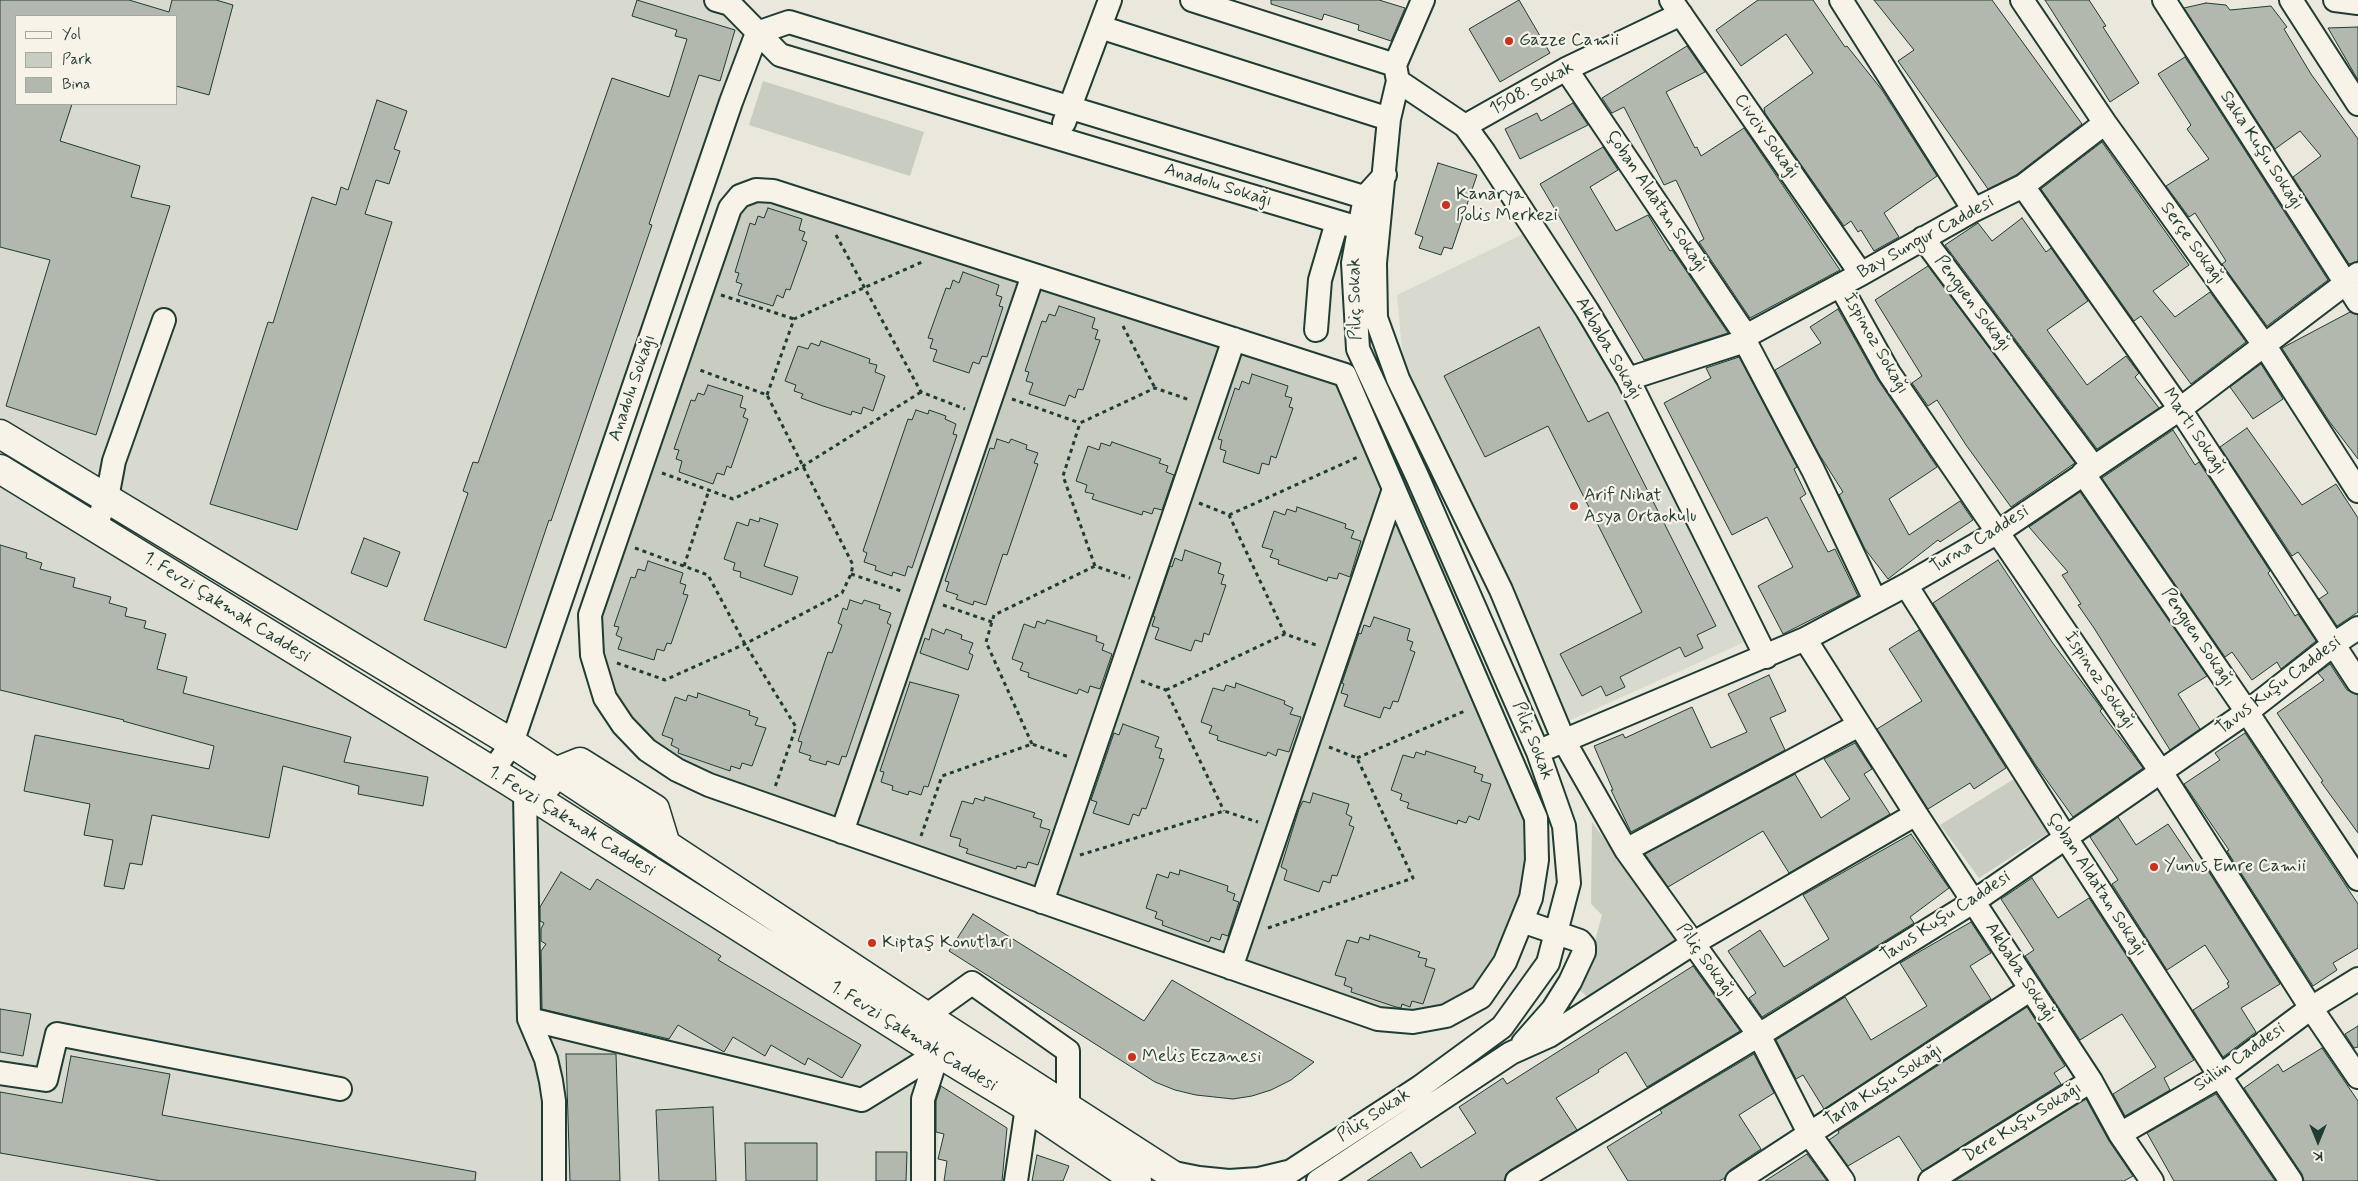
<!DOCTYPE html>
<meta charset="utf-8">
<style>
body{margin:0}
#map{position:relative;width:2358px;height:1181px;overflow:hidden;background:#eae8dd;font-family:Mynerve,sans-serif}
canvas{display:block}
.legend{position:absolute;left:15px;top:15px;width:162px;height:90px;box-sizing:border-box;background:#f7f3e8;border:1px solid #a1aaa0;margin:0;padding:6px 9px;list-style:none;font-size:15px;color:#1f3d34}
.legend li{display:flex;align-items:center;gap:10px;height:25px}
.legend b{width:25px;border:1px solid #a1aaa0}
.north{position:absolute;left:2293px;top:1116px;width:50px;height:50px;-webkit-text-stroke:4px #f7f3e8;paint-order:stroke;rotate:180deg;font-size:14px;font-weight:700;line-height:20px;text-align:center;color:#1f3d34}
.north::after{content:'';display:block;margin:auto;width:18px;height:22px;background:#1f3d34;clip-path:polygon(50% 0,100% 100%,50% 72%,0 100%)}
</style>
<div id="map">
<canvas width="2358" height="1181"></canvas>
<ul class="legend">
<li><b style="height:6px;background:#f7f3e8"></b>Yol</li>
<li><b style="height:14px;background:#c8ccc1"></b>Park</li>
<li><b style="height:14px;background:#b2b8ae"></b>Bina</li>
</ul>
<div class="north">K</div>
</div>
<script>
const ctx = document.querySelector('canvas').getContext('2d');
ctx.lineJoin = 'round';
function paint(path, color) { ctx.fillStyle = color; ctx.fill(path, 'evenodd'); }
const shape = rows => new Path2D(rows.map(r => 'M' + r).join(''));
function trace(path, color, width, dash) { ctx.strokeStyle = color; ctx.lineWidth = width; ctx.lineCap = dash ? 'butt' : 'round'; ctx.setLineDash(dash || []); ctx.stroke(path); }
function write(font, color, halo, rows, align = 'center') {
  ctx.font = font + ' Mynerve,sans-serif'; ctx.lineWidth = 4.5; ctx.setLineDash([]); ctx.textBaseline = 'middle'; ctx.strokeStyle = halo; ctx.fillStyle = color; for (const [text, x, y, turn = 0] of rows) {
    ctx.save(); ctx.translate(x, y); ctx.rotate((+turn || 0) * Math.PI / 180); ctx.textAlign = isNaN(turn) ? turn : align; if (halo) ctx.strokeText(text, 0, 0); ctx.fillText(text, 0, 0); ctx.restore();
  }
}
const built = shape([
 [0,0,716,0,757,33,506,720,0,418],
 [16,16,176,16,176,104,16,104],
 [1527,232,1614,371,1747,641,1562,724,1403,361,1397,295],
 [0,466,501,768,941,1073,937,1181,0,1181]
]);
const green = shape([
 [763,81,924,132,910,176,749,125],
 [758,202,771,202,1022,283,840,819,714,775,683,760,655,741,632,718,615,693,604,652,602,616,740,214,747,206],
 [1035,287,1224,348,1039,889,853,823],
 [1236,352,1337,384,1384,495,1227,954,1051,893],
 [1393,516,1525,821,1526,859,1520,895,1495,956,1473,989,1442,1005,1413,1010,1380,1008,1241,959],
 [2022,774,2056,828,1979,878,1940,825],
 [1592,822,1677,941,1590,999,1576,987,1591,955,1602,915,1591,904]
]);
const building = shape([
 [0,0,129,0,169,12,172,0,216,0,233,5,209,95,176,86,176,16,16,16,16,104,72,104,60,141,140,166,131,197,170,206,96,435,6,406,50,260,0,247,0,0],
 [637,0,735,30,720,81,699,75,649,224,652,225,551,521,549,520,506,648,424,620,468,493,463,491,473,462,478,463,612,78,669,97,687,39,675,36,677,30,632,16,637,0],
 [1271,0,1379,0,1405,8,1391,41,1358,30,1359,25,1324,14,1322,20,1271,4,1271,0],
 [1519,0,1550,53,1500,82,1469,29,1519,0],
 [1758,0,1813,0,1845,47,1847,46,1882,90,1937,176,1884,213,1899,237,1874,251,1861,230,1858,232,1851,221,1844,226,1765,113,1764,108,1813,73,1786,34,1741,66,1716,30,1758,0],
 [1874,0,1992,0,2082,124,2016,175,1988,189,1898,61,1914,50,1874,0],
 [2045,0,2089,0,2106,26,2103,27,2139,83,2110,102,2045,0],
 [2206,3,2226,5,2230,10,2271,6,2287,27,2284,29,2311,74,2358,139,2358,261,2349,264,2293,177,2321,156,2300,131,2275,149,2184,8,2206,3],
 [2358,27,2358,80,2328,28,2358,27],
 [1687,46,1705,72,1666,92,1695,148,1697,147,1701,156,1744,128,1840,270,1750,318,1699,242,1704,239,1676,180,1664,185,1624,107,1612,113,1602,98,1687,46],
 [2185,57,2328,280,2267,326,2222,264,2226,261,2195,213,2189,217,2166,186,2209,159,2187,129,2191,125,2158,74,2185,57],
 [377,100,407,111,394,149,400,151,389,184,376,180,365,214,392,222,297,530,210,504,268,322,273,323,312,197,336,205,341,187,348,190,377,100],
 [1573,103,1588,125,1520,159,1505,129,1537,113,1541,121,1573,103],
 [2102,142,2189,265,2153,291,2175,317,2210,292,2246,342,2191,384,2141,316,2134,321,2041,189,2102,142],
 [1603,147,1618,170,1590,187,1616,231,1648,215,1670,251,1672,250,1728,333,1644,360,1540,184,1603,147],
 [1438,163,1477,175,1452,249,1444,247,1441,255,1419,248,1423,237,1415,234,1438,163],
 [768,208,802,219,799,230,805,232,802,240,807,242,790,290,786,289,783,298,777,295,773,306,738,295,742,284,736,282,739,273,735,272,750,223,755,225,758,216,764,218,768,208],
 [2022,218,2046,252,2051,248,2088,301,2047,330,2087,385,2126,356,2139,373,2135,377,2159,408,2097,449,1945,245,1978,223,1992,241,2022,218],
 [1928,266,2075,463,2011,507,1966,445,1937,400,1928,406,1912,383,1922,376,1875,300,1928,266],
 [963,272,999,285,996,295,1002,297,999,306,1003,307,987,357,982,356,979,364,973,362,969,373,933,361,937,350,930,348,933,339,928,338,946,288,950,289,953,280,959,283,963,272],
 [1059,306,1095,318,1092,328,1098,330,1095,339,1100,340,1083,390,1078,389,1075,398,1069,395,1065,406,1029,394,1033,383,1026,381,1029,372,1025,371,1042,321,1046,322,1049,314,1055,316,1059,306],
 [1838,309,1878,380,1937,467,1889,499,1909,535,1960,501,1973,520,1940,542,1938,540,1888,579,1865,549,1839,495,1843,492,1819,454,1775,370,1821,343,1810,327,1838,309],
 [2350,312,2358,315,2358,459,2329,421,2282,348,2350,312],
 [1539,327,1588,422,1608,412,1716,626,1697,635,1703,648,1685,657,1680,647,1620,677,1625,687,1606,696,1601,686,1582,696,1560,654,1642,612,1548,426,1485,457,1444,376,1539,327],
 [821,341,870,359,869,363,877,365,875,372,885,376,873,411,863,407,861,414,852,411,851,415,823,406,801,398,803,394,794,391,796,385,785,381,798,346,808,349,811,343,819,346,821,341],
 [1739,357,1797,467,1794,469,1806,494,1800,498,1828,552,1835,549,1858,596,1783,634,1758,586,1793,567,1767,517,1732,535,1664,403,1711,378,1706,368,1739,357],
 [2261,364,2283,399,2253,419,2230,387,2261,364],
 [1252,374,1288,386,1285,396,1292,398,1289,407,1293,408,1276,458,1271,456,1269,465,1262,463,1259,474,1223,462,1226,451,1220,449,1222,440,1218,439,1235,388,1239,390,1242,381,1249,384,1252,374],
 [708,385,743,396,740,407,746,409,743,417,748,419,731,468,727,466,724,475,717,473,713,484,679,472,682,461,676,459,679,450,674,449,691,400,695,401,698,393,704,395,708,385],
 [916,410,928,414,929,410,946,416,945,419,956,424,953,434,957,435,912,568,908,566,905,576,893,572,892,576,875,570,876,566,864,562,867,553,863,551,908,419,912,420,916,410],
 [2247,428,2302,505,2336,484,2358,518,2358,612,2337,626,2319,599,2328,593,2298,552,2292,556,2220,447,2247,428],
 [2173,430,2195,465,2199,462,2270,571,2268,573,2295,616,2298,614,2316,641,2281,669,2277,662,2252,680,2232,652,2225,657,2102,478,2173,430],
 [997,439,1009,443,1011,439,1027,445,1026,449,1038,453,1034,463,1038,464,1007,555,1003,554,986,605,974,601,973,605,956,599,958,595,946,591,949,582,945,581,990,448,994,449,997,439],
 [1112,442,1161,459,1159,463,1168,466,1166,472,1174,475,1162,510,1154,508,1152,514,1143,511,1142,515,1092,499,1094,494,1085,492,1087,485,1076,481,1088,446,1099,450,1101,443,1110,446,1112,442],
 [2080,492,2207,676,2178,694,2200,729,2170,750,2094,628,2078,605,2081,604,2062,575,2068,572,2029,527,2080,492],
 [1297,507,1346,524,1345,528,1354,531,1351,538,1361,541,1350,577,1339,573,1337,579,1328,577,1327,581,1278,564,1279,560,1270,557,1273,550,1262,547,1274,511,1285,515,1287,509,1296,512,1297,507],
 [760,518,778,524,764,566,798,577,792,595,740,577,741,572,733,570,735,563,724,559,737,522,748,526,750,519,759,522,760,518],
 [364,538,400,552,387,587,351,573,364,538],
 [0,545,27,553,26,558,42,563,40,569,75,578,73,587,111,597,109,603,127,608,125,616,146,621,144,628,166,634,157,669,187,677,183,693,351,737,344,762,428,777,423,806,358,794,359,786,283,766,269,838,152,815,142,865,130,863,124,889,104,886,113,840,84,835,90,804,24,791,35,735,209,769,214,746,123,721,124,720,0,690,0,545],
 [1185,550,1221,563,1218,573,1224,575,1221,584,1226,585,1209,635,1204,633,1202,642,1195,640,1191,651,1155,639,1159,628,1152,626,1155,617,1153,616,1170,566,1172,567,1175,558,1182,561,1185,550],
 [1998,560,2052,642,2102,709,2100,711,2143,768,2073,817,2035,764,1933,603,1998,560],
 [648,561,683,573,680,583,686,585,683,594,688,595,671,644,667,643,664,651,657,649,654,660,618,649,622,638,616,635,619,627,614,626,631,577,635,578,638,569,645,571,648,561],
 [850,600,862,604,864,600,880,605,879,609,891,613,887,623,891,625,846,757,842,756,839,765,827,761,826,765,809,760,811,756,799,752,802,742,798,741,828,652,832,653,842,625,838,623,843,608,847,610,850,600],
 [1374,617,1410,629,1407,640,1413,642,1410,650,1415,652,1398,702,1393,701,1390,709,1384,707,1380,718,1344,706,1348,695,1341,693,1344,684,1342,683,1359,633,1361,634,1364,625,1370,627,1374,617],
 [1047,620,1097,636,1096,641,1104,644,1102,650,1112,654,1100,689,1090,686,1088,693,1079,689,1077,694,1028,677,1029,673,1020,670,1023,663,1012,659,1024,624,1035,628,1037,621,1045,624,1047,620],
 [932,629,944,634,946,629,962,635,961,639,973,643,969,653,973,655,968,670,920,653,925,638,929,640,932,629],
 [1919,630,2006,768,1974,789,1970,783,1928,809,1877,729,1922,701,1889,649,1919,630],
 [2330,664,2347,690,2358,695,2358,833,2321,782,2323,781,2277,713,2324,680,2318,673,2330,664],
 [1769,675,1786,711,1770,718,1785,750,1631,832,1611,790,1613,790,1594,746,1623,734,1625,738,1692,707,1711,748,1747,732,1728,694,1769,675],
 [910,682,959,695,928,787,924,786,921,795,909,791,908,795,892,790,893,786,881,782,884,772,880,771,910,682],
 [1236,683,1285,701,1284,704,1293,708,1290,714,1301,717,1289,752,1278,749,1276,756,1268,752,1266,756,1217,740,1218,736,1209,733,1212,726,1201,722,1213,688,1224,691,1226,685,1235,688,1236,683],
 [698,693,750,711,749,715,758,718,755,725,766,728,752,766,742,763,740,769,731,766,730,771,678,753,679,749,671,745,673,739,662,735,675,697,686,701,688,695,697,698,698,693],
 [1123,724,1159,737,1155,747,1162,749,1159,758,1164,759,1146,809,1142,808,1139,816,1133,814,1129,825,1093,813,1097,802,1091,800,1114,733,1119,735,1123,724],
 [2245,733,2358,904,2358,948,2333,963,2337,970,2313,986,2227,851,2229,850,2184,784,2220,760,2215,753,2245,733],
 [1855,743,1872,769,1864,774,1890,814,1789,873,1763,831,1668,887,1645,854,1795,774,1821,818,1850,799,1824,759,1855,743],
 [1426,751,1476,767,1474,772,1483,775,1481,781,1491,784,1479,820,1469,816,1466,823,1458,820,1457,824,1407,808,1409,803,1400,800,1402,794,1391,790,1403,755,1414,758,1416,752,1425,755,1426,751],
 [1313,793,1349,804,1346,814,1352,817,1349,825,1354,827,1337,876,1332,875,1330,883,1323,881,1319,892,1284,880,1287,870,1281,867,1299,809,1303,801,1310,803,1313,793],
 [985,797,1035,813,1033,817,1042,820,1040,827,1050,830,1038,865,1028,862,1026,868,1017,866,1016,869,966,853,968,849,959,846,961,839,950,836,962,801,973,804,975,798,984,801,985,797],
 [2118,817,2136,845,2168,824,2199,870,2205,866,2280,984,2241,1008,2256,1032,2223,1057,2193,1010,2229,987,2227,983,2229,982,2205,945,2167,970,2112,884,2118,880,2090,837,2118,817],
 [1911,834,1949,888,1910,917,1914,923,1762,1017,1749,998,1756,993,1728,951,1760,930,1784,967,1829,939,1803,895,1911,834],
 [1180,870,1228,886,1227,891,1235,894,1233,900,1239,902,1228,936,1222,934,1220,940,1211,937,1209,942,1162,925,1163,921,1155,918,1157,912,1146,908,1157,874,1168,878,1170,872,1179,875,1180,870],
 [561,872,590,890,597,879,721,956,718,960,861,1045,842,1078,808,1058,805,1065,771,1045,765,1056,733,1037,724,1052,678,1025,669,1039,542,1009,541,951,546,944,541,941,541,929,544,923,540,921,540,907,561,872],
 [2032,878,2058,918,2089,898,2194,1060,2164,1078,2170,1090,2125,1116,2113,1094,2156,1067,2122,1014,2080,1040,2025,956,2034,950,2001,899,2032,878],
 [973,914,1144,1021,1172,980,1314,1062,1291,1080,1271,1090,1252,1096,1233,1099,1196,1095,1175,1090,1155,1082,949,951,973,914],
 [1971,922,1991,953,1970,966,1991,999,1824,1109,1803,1075,1796,1079,1776,1040,1845,997,1871,1040,1927,1006,1900,963,1971,922],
 [1370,935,1420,952,1418,957,1427,959,1425,966,1435,969,1423,1004,1412,1001,1410,1007,1402,1004,1401,1008,1396,1007,1351,992,1352,988,1344,985,1346,978,1335,975,1347,940,1358,943,1360,937,1369,940,1370,935],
 [1693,966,1740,1031,1647,1087,1626,1052,1598,1070,1599,1072,1556,1098,1577,1130,1510,1170,1506,1174,1504,1181,1367,1181,1411,1152,1421,1168,1476,1133,1459,1107,1503,1078,1507,1084,1693,966],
 [2027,1007,2065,1066,2054,1073,2061,1084,1922,1171,1899,1136,1848,1166,1829,1140,1839,1133,1838,1131,2027,1007],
 [0,1009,31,1014,23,1056,0,1052,0,1009],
 [2358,1026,2358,1047,2354,1048,2345,1034,2358,1026],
 [2322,1048,2358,1101,2358,1181,2304,1181,2302,1174,2244,1088,2278,1064,2283,1072,2322,1048],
 [566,1054,616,1054,620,1181,570,1181,566,1054],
 [1754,1054,1774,1093,1739,1115,1761,1149,1730,1170,1725,1178,1719,1181,1628,1181,1607,1147,1662,1113,1660,1110,1754,1054],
 [71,1056,170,1074,162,1115,476,1172,475,1181,161,1181,0,1153,0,1092,62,1103,71,1056],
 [941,1086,1007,1128,1002,1181,944,1181,947,1161,938,1159,944,1134,936,1132,936,1101,941,1086],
 [2216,1094,2275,1181,2174,1181,2147,1133,2216,1094],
 [2086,1099,2109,1141,2133,1176,2124,1181,1955,1181,2086,1099],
 [713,1107,716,1181,659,1181,656,1110,713,1107],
 [745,1143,817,1143,817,1181,746,1181,745,1143],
 [876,1152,907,1152,906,1181,876,1181,876,1152],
 [1807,1154,1827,1181,1765,1181,1807,1154],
 [1037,1155,1069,1166,1063,1181,1032,1181,1037,1155]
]);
const path = shape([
 [836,235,921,392,965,409],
 [721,295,794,319],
 [1123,326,1155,388],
 [767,395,794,319,922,262],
 [1012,399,1080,423],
 [662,473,733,499,803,466,921,392],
 [1199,503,1229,515,1285,634],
 [1229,515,1358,457],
 [635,548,708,575,745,644,796,727,775,787],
 [684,566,709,490],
 [1095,566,1063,476,1080,423,1155,388,1190,400],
 [851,574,901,591],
 [943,605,992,622],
 [617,663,665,680,745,644,842,593,851,574,853,565,767,395,697,369],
 [1141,681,1166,690,1224,811],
 [1166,690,1285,634,1319,646],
 [1032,744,986,642,994,615,1095,566,1130,578],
 [1357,758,1467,710],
 [921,836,942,776,1032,744,1069,757],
 [1080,855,1224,811,1258,822],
 [1268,928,1413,878,1357,758,1329,747]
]);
const minor = shape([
 [716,0,730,4,780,55,1372,232],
 [1192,0,1395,65],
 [1671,0,1861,274],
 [1841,0,1974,210],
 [2022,0,2105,123,2265,346,2358,491],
 [2164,0,2358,302],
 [2291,0,2358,104],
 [2335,0,2358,3],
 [1100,27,1389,119,1398,81,1395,65,1423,0],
 [1566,69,1746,336],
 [1398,81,1465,126,1484,152,1587,310,1628,379,1766,657],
 [1389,119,1375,263,1376,318,1398,379,1501,590,1564,741,1626,850,1759,1035,1810,1135,1843,1181],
 [1064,123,1110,0],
 [1465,126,1566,69,1681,14],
 [2023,186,2180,409,2358,682],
 [756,190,773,191,1345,375,1536,818,1537,860,1531,898,1505,962,1481,997,1446,1016,1413,1022,1378,1019,709,785,677,770,647,750,623,725,605,698,592,655,590,615,730,208,740,196,756,190],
 [1923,238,2093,466],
 [1840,285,1889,373,2161,772,2311,1008,2358,1077],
 [1316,330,1320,280,1337,222],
 [1745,341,1813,470,1875,600],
 [1628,379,1745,341,1746,336,1861,274,1974,210,2023,186,2105,123],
 [2083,473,2247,712,2358,879],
 [95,527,107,498,114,461,164,320],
 [1906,585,2066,838,2220,1076,2291,1181],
 [1805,639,1916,814,2091,1081,2120,1134,2152,1181],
 [1549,747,1805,639,1906,585,1998,532,2180,409,2358,274],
 [492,772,512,743,731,102,757,33,789,22,1380,202],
 [525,793,529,1019,862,1100,938,1053],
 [842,832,1033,275],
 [1626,850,1859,725],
 [1042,902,1234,339],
 [1522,921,1580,941,1584,946,1584,952,1570,982,1553,1009,1523,1043],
 [1231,968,1394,489],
 [926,1016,972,983,1068,1051,1068,1106],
 [529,1019,546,1059,551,1081,554,1101,554,1181],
 [0,1073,46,1080,57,1034,340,1089],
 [2120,1134,2220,1076,2311,1008,2358,979],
 [1169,1172,1199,1178,1229,1181,1259,1179,1288,1172],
 [923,1181,923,1099,938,1053],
 [1016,1181,1027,1107],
 [1276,1181,1420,1087,1502,1027,1548,963,1569,883,1564,826,1538,752,1417,476,1358,349,1353,263,1365,197,1385,175],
 [1318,1181,1511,1053,1549,1036,1692,944,1916,814],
 [1517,1181,1759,1035,1973,902,2247,712,2334,644,2358,628],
 [1737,1181,2031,989],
 [1930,1181,2091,1081]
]);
const major = shape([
 [0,434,512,743,926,1016,1182,1181],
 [0,469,510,782,938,1053,1027,1107,1137,1181],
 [548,784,555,772,580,762,655,809,666,845]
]);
const markers = [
 [1509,41,5,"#c8321e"],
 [1446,205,5,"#c8321e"],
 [1574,506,5,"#c8321e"],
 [2154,867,5,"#c8321e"],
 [872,943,5,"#c8321e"],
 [1132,1057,5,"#c8321e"]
];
const poiNames = [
 ["Gazze Camii",1519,41],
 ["Kanarya",1456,195],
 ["Polis Merkezi",1456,216],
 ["Arif Nihat",1584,496],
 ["Asya Ortaokulu",1584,517],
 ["Yunus Emre Camii",2164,867],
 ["Kiptaş Konutları",882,943],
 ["Melis Eczanesi",1142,1057]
];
const streetNames = [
 ["1508. Sokak",1532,89,-29],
 ["Civciv Sokağı",1766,137,55],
 ["Saka Kuşu Sokağı",2261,151,57],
 ["Anadolu Sokağı",1218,186,17],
 ["Çoban Aldatan Sokağı",1656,202,56],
 ["Bay Sungur Caddesi",1926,238,-29],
 ["Serçe Sokağı",2192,244,54],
 ["Piliç Sokak",1356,299,-91],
 ["Penguen Sokağı",1972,304,53],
 ["İspinoz Sokağı",1875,344,60],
 ["Akbaba Sokağı",1608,349,60],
 ["Anadolu Sokağı",633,388,-71],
 ["Martı Sokağı",2194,432,56],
 ["Turna Caddesi",1980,540,-32],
 ["1. Fevzi Çakmak Caddesi",226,608,32],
 ["Penguen Sokağı",2197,638,56],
 ["İspinoz Sokağı",2099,681,56],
 ["Tavus Kuşu Caddesi",2279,686,-37],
 ["Piliç Sokak",1532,741,68],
 ["1. Fevzi Çakmak Caddesi",571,822,32],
 ["Çoban Aldatan Sokağı",2096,885,57],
 ["Tavus Kuşu Caddesi",1946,917,-33],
 ["Piliç Sokağı",1705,961,54],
 ["Akbaba Sokağı",2020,973,57],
 ["1. Fevzi Çakmak Caddesi",913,1037,32],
 ["Sülün Caddesi",2240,1058,-35],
 ["Tarla Kuşu Sokağı",1884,1086,-33],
 ["Piliç Sokak",1374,1116,-33],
 ["Dere Kuşu Sokağı",2023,1123,-32]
];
paint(built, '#d9dacf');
paint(green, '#c8ccc1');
paint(building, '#b2b8ae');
trace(building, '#1f3d34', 1);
trace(minor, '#1f3d34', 26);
trace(major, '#1f3d34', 31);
trace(path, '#1f3d34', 3, [4, 4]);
trace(minor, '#f7f3e8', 22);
trace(major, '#f7f3e8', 28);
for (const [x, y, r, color] of markers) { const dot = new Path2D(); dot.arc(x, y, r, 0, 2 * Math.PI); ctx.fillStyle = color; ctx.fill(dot); trace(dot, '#f7f3e8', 2); }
write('18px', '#1f3d34', '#f7f3e8', poiNames, 'left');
write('18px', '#1f3d34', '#f7f3e8', streetNames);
</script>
